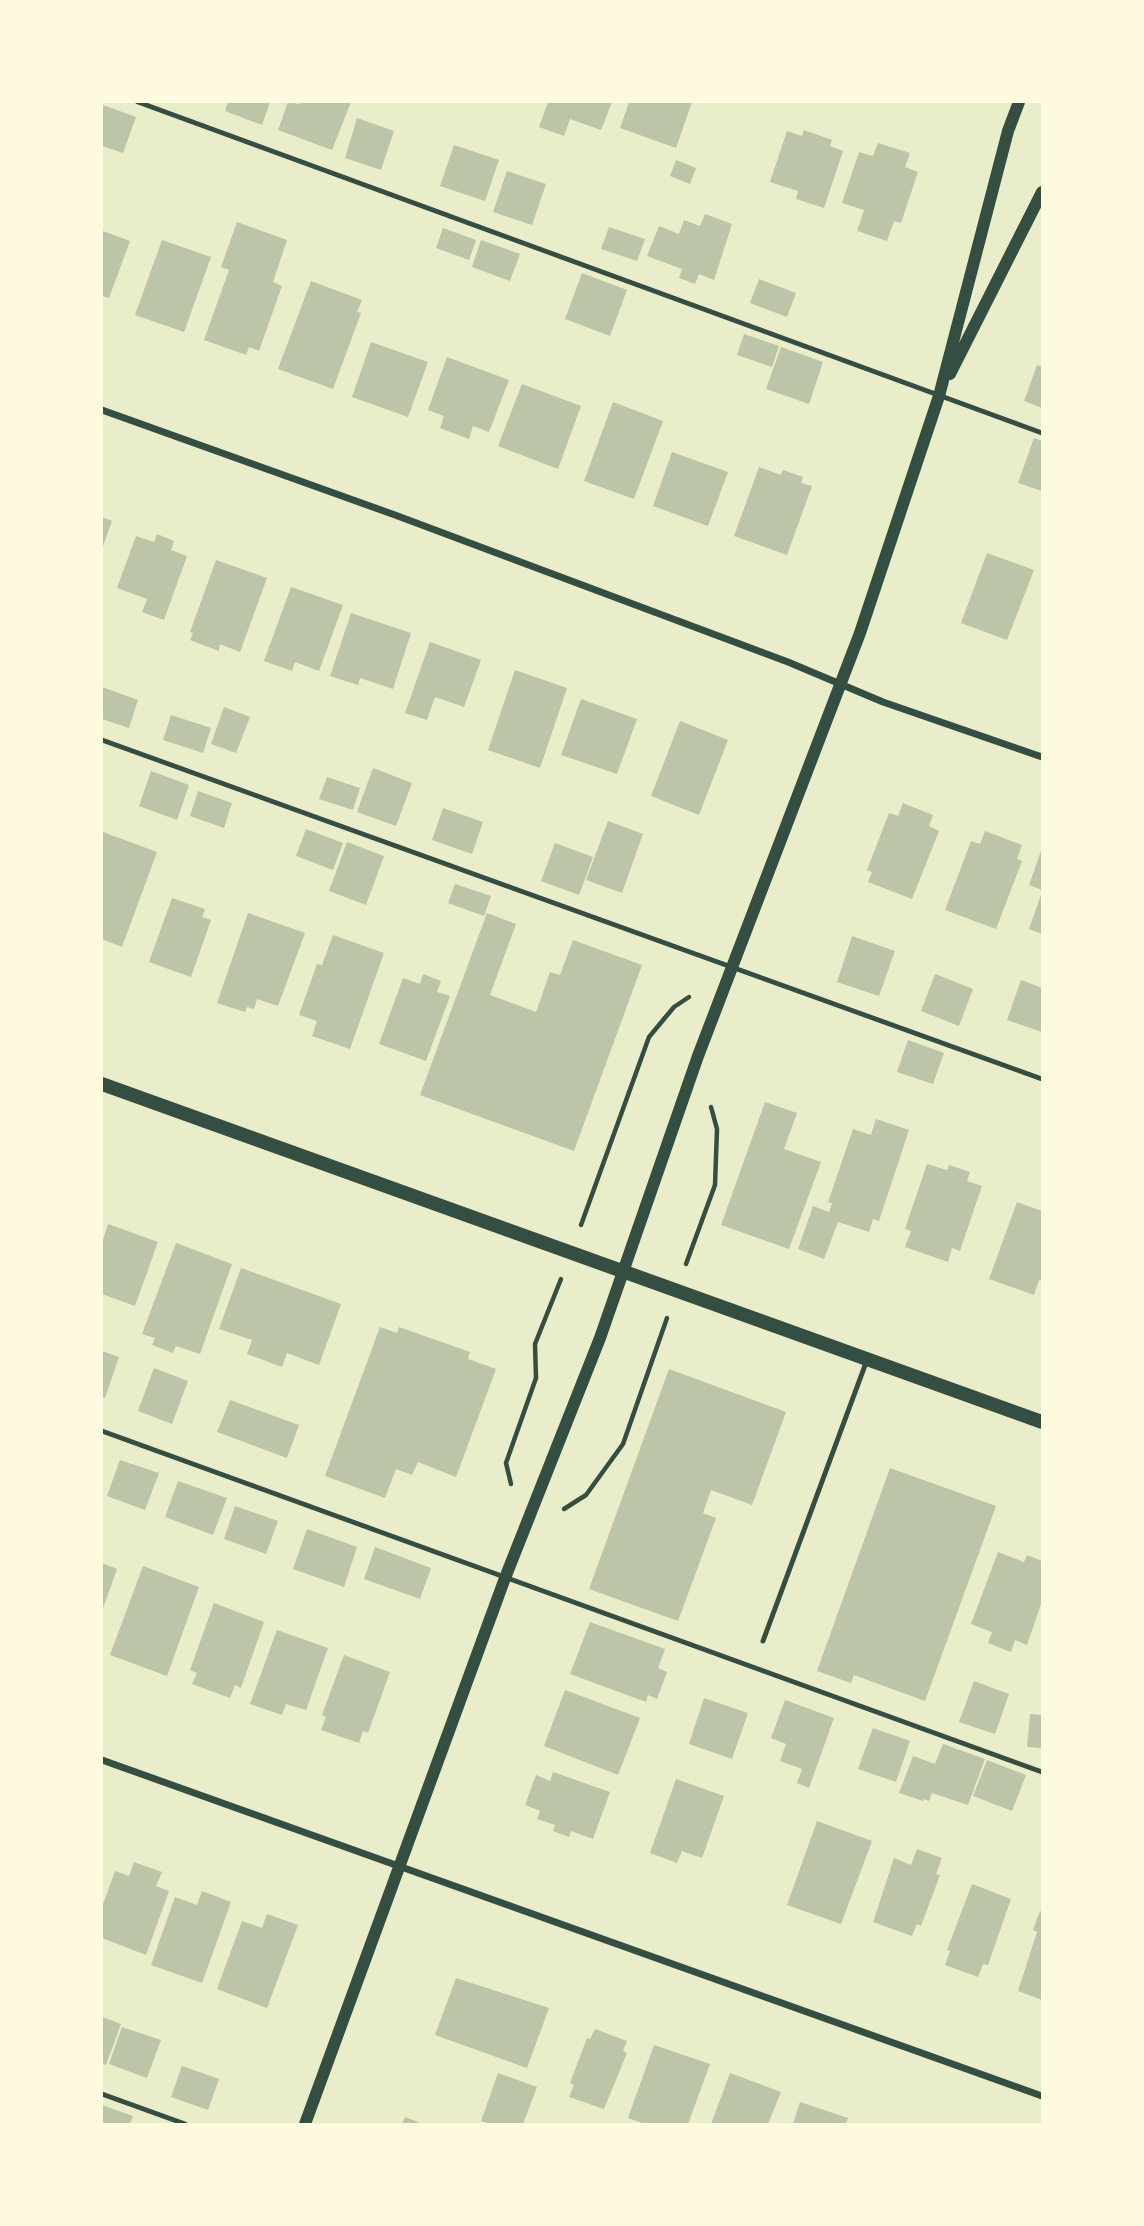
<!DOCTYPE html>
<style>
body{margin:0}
#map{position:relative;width:1144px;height:2226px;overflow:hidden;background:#e9edc9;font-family:Cabin,sans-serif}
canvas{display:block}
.frame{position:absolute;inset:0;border:103px solid #fefae0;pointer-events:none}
</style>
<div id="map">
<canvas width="1144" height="2226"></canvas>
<div class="frame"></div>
</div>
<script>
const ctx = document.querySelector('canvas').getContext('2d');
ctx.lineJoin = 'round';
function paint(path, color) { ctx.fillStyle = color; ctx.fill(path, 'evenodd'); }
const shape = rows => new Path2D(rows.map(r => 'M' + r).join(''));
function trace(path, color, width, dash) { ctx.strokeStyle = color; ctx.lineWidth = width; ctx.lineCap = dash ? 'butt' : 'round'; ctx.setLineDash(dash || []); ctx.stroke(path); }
const building = shape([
 [228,102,270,102,262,125,225,111],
 [288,102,299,104,300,102,351,102,332,150,278,130],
 [548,102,612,102,601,130,570,119,564,136,539,127],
 [629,102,692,102,676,148,620,128],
 [103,105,136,117,123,153,102,146],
 [357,118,394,131,381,170,345,158],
 [804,130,832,140,830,146,843,151,824,208,796,199,798,191,770,182,787,131,802,136],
 [878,143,910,153,905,167,918,172,901,223,894,221,887,241,857,231,864,210,842,203,859,152,873,156],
 [454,145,499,160,485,201,440,186],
 [676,160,696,168,690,184,670,176],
 [507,171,546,184,532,225,493,212],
 [705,214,732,224,714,280,699,274,695,284,679,278,682,269,647,256,659,226,679,234,684,220,700,226],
 [237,222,287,240,273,282,282,286,259,351,249,347,246,355,204,340,229,270,221,267],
 [609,227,645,239,637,261,601,249],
 [443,228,476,240,469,260,436,248],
 [103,231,130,241,109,298,102,296],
 [162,240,211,257,184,332,135,315],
 [481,240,520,254,510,281,472,267],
 [582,273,627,290,610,336,565,319],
 [759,279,796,293,787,317,750,303],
 [311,281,362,300,357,312,361,313,333,389,278,369],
 [744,334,779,346,772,367,737,355],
 [371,342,428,362,408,417,352,397],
 [781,347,823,362,809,404,766,389],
 [447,357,509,380,489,432,473,426,469,439,440,428,444,416,428,410],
 [1037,365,1042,367,1042,408,1024,401],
 [522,384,581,406,558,469,498,446],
 [613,402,663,421,634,499,584,481],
 [1034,438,1042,441,1042,491,1018,483],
 [672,452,728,472,708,526,653,506],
 [759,467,781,475,783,470,803,477,801,483,812,486,787,555,734,536],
 [102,517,112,521,102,549],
 [157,534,174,541,171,550,187,556,164,620,142,612,147,599,117,588,136,536,154,542],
 [987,553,1034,570,1007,640,961,623],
 [216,560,267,578,240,652,220,644,219,651,190,640,193,633,190,632],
 [291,587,343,605,319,671,295,662,292,671,264,661],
 [351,613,411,633,393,689,360,678,358,685,330,676],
 [430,642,481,660,464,707,435,697,427,720,405,713],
 [515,670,567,688,540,768,488,750],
 [102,687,138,700,129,728,102,719],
 [581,699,637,719,617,774,561,755],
 [224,707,250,717,236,753,211,744],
 [171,715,211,728,203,753,163,740],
 [680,721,728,740,699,815,651,796],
 [373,768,412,783,396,826,357,812],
 [151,771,189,785,177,820,139,806],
 [327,777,360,788,353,810,319,799],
 [198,791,232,803,224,828,190,816],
 [903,803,933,815,929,826,939,831,912,899,868,882,872,872,867,870,889,813,898,816],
 [443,808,483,822,472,854,432,840],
 [608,821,643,834,622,893,586,880],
 [306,829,343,843,333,870,296,856],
 [985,831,1022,845,1017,859,1022,861,996,929,945,910,971,841,980,844],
 [103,832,157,852,122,947,102,939],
 [347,842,384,856,366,905,329,891],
 [555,843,593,857,579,895,541,881],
 [1042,848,1042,890,1029,885],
 [455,884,491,896,484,916,448,903],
 [1042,892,1042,934,1029,929],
 [172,898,205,909,202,917,211,920,191,977,149,962],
 [248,913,305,933,278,1006,257,999,254,1009,247,1007,245,1012,217,1003],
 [487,913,516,924,490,995,536,1012,550,972,560,975,573,940,642,965,574,1151,420,1095],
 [333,935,384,953,350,1049,312,1036,317,1021,299,1015,317,964,322,965],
 [852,936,895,951,879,996,837,982],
 [423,974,441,981,437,992,450,996,426,1061,379,1044,403,978,420,984],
 [935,974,973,989,959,1026,921,1011],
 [1021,980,1042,988,1042,1032,1007,1020],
 [908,1040,944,1053,933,1084,897,1072],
 [765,1102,797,1113,784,1149,821,1162,789,1249,721,1225],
 [876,1119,909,1130,879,1221,873,1219,869,1232,838,1222,824,1259,798,1249,813,1206,829,1212,832,1203,828,1202,853,1129,871,1135],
 [927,1164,947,1170,949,1165,970,1172,967,1181,982,1186,960,1251,952,1248,948,1262,905,1247,911,1231,905,1229],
 [1017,1202,1042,1211,1042,1281,1039,1280,1034,1295,989,1279],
 [108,1224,158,1242,135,1306,102,1294,102,1243],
 [176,1243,232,1264,200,1354,176,1346,173,1353,152,1345,155,1338,142,1334],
 [241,1268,341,1304,319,1365,287,1353,282,1367,247,1354,252,1340,219,1329],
 [380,1327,397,1333,399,1327,470,1352,468,1359,496,1369,456,1477,418,1462,412,1475,396,1469,385,1498,325,1476],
 [102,1351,119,1357,105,1398,102,1397],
 [154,1368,188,1381,172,1424,138,1411],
 [669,1369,786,1412,752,1505,711,1490,703,1513,716,1518,678,1621,589,1589],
 [230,1400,299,1425,287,1458,217,1432],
 [120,1460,159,1473,145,1510,107,1496],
 [890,1468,996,1506,925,1701,854,1675,851,1683,817,1671],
 [178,1481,227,1498,213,1535,165,1517],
 [235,1506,278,1521,266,1554,224,1539],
 [307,1529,357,1547,344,1587,293,1569],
 [375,1547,431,1568,420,1599,364,1579],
 [998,1552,1024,1562,1027,1555,1042,1561,1042,1601,1027,1645,1015,1640,1011,1652,988,1643,992,1632,971,1624],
 [102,1563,117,1569,102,1611],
 [143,1566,199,1587,167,1676,110,1655],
 [214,1603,264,1622,241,1688,235,1685,230,1698,192,1684,197,1673,190,1670],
 [590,1622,665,1649,658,1668,667,1672,657,1699,648,1695,646,1702,570,1674],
 [277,1630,328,1648,306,1710,286,1704,282,1715,250,1704],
 [344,1655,390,1672,368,1733,363,1731,359,1743,321,1730,326,1717,322,1715],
 [974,1681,1009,1694,995,1734,959,1722],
 [565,1690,640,1718,618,1775,544,1746],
 [704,1698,748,1713,732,1759,689,1744],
 [785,1700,834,1718,809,1788,797,1783,802,1769,780,1761,786,1744,771,1738],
 [1030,1714,1042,1715,1042,1748,1027,1747],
 [873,1728,910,1741,896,1782,858,1769],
 [943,1744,985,1759,968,1805,932,1793,929,1801,924,1799,923,1801,899,1793,913,1756,935,1764],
 [987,1760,1026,1775,1012,1811,973,1796],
 [553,1772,610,1792,593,1839,571,1831,569,1837,553,1831,555,1825,537,1819,540,1811,525,1805,536,1775,550,1781],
 [676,1779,724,1796,702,1858,682,1851,677,1863,650,1853],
 [817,1821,872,1841,841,1924,787,1905],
 [917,1849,942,1858,936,1874,940,1875,921,1926,917,1924,912,1936,873,1922,894,1858,911,1865],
 [134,1862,162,1872,156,1886,169,1891,146,1955,102,1938,102,1907,115,1871,129,1876],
 [972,1884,1011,1899,988,1965,983,1964,978,1977,945,1965,950,1951,947,1950],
 [202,1891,231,1902,202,1983,151,1965,175,1897,197,1905],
 [1040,1911,1042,1912,1042,2000,1018,1991,1037,1932,1033,1930],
 [267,1914,298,1925,267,2008,217,1989,242,1921,262,1928],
 [456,1978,549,2008,527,2068,435,2035],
 [102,2017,121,2024,106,2065,102,2063],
 [122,2027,161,2040,147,2078,109,2064],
 [595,2029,627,2041,623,2051,627,2053,604,2109,569,2097,574,2085,570,2083,587,2038,590,2039],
 [654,2045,710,2064,688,2124,645,2124,628,2118],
 [182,2066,219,2079,208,2110,171,2097],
 [498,2073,537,2087,523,2124,490,2124,481,2121],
 [730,2073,781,2092,768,2124,711,2124],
 [800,2102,848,2118,846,2124,793,2124],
 [102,2105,133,2116,130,2124,102,2124],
 [405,2117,423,2124,402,2124]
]);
const path = shape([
 [581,1225,649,1037,674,1007,689,997],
 [686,1264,715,1185,717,1129,711,1107],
 [511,1484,506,1463,536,1378,535,1344,561,1279],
 [564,1509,586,1495,623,1444,667,1318]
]);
const service = shape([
 [138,102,1042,433],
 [102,740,1042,1079],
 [102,1431,1042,1772],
 [763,1641,867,1360],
 [102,2094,185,2124]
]);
const minor = shape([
 [102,410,395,515,788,662,883,702,1042,757],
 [102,1760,1042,2096]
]);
const tertiary = shape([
 [950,374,1042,192],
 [305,2124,505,1578,600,1338,698,1056,860,633,939,396,1008,131,1019,102]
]);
const secondary = shape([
 [102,1084,1042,1422]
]);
paint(building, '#bcc5a7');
trace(path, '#344e41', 4.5);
trace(service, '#344e41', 5);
trace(minor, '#344e41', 7);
trace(tertiary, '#344e41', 12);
trace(secondary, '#344e41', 14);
</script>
